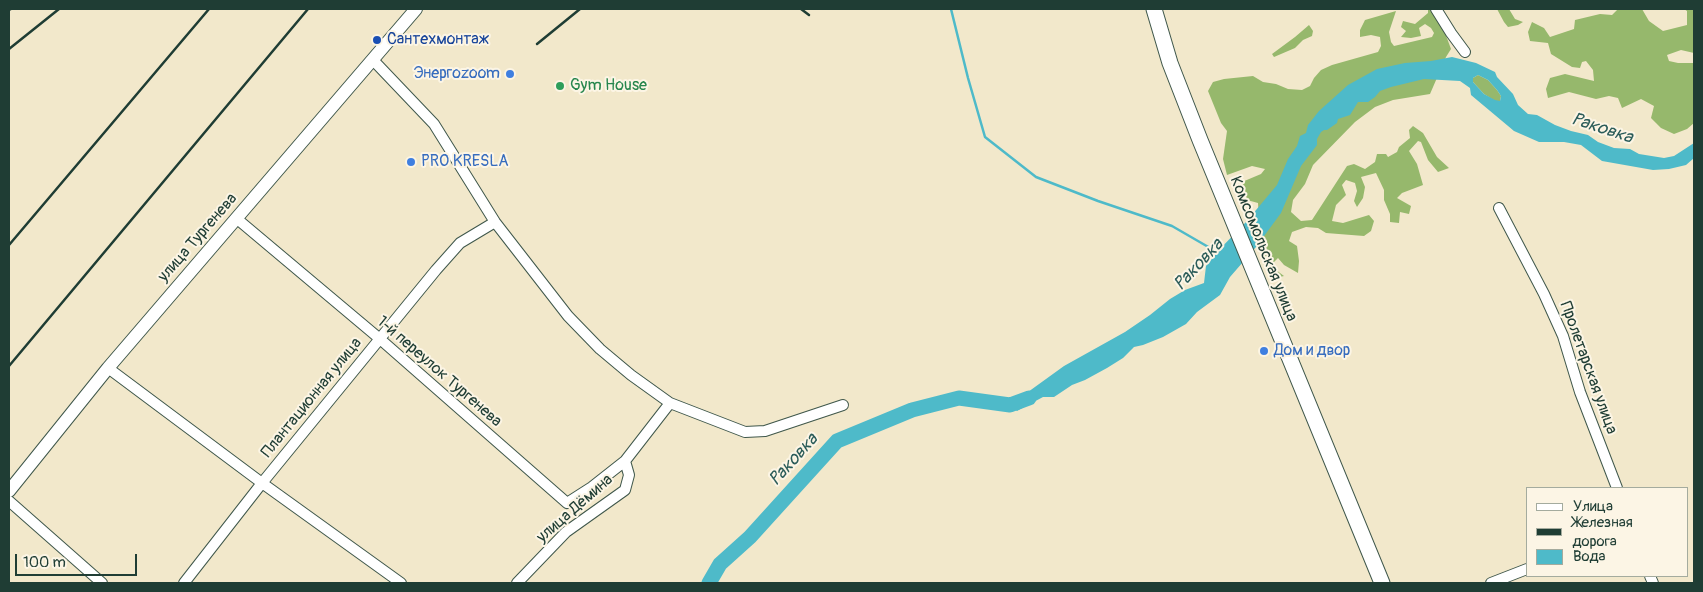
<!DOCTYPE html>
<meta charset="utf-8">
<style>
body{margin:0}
#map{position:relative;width:1703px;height:592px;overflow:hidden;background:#f2e8cb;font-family:Pangolin,sans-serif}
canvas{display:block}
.frame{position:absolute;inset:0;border:10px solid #1f3d34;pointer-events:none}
.legend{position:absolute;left:1526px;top:487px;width:162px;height:90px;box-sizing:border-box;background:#fcf5e5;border:1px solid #a4ab9e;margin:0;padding:6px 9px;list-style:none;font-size:15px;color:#1f3d34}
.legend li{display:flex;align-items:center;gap:10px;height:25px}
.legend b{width:25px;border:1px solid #a4ab9e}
.scale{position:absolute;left:15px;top:554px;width:122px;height:22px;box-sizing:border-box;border:2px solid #1f3d34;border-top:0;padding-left:6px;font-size:15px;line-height:18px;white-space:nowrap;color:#1f3d34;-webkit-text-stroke:4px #fcf5e5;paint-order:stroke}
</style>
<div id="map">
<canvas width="1703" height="592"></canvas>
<div class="frame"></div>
<ul class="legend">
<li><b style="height:6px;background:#fff"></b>Улица</li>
<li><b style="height:6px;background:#1f3d34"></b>Железная дорога</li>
<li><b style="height:14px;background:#4ebac9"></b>Вода</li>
</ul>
<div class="scale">100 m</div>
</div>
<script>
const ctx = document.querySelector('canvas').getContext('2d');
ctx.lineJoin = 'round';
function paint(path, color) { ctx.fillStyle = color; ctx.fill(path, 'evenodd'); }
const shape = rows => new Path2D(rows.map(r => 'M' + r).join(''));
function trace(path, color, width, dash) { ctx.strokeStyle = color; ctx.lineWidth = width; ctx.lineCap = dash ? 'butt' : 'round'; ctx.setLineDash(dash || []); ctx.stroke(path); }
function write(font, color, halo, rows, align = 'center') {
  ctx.font = font + ' Pangolin,sans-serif'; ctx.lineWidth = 4; ctx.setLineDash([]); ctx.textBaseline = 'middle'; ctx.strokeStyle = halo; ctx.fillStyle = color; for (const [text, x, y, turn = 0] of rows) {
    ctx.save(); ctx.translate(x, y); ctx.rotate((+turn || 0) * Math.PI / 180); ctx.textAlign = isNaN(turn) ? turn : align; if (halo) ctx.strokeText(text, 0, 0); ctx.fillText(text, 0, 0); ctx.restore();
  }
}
const forest = shape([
 [1428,9,1432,9,1441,22,1451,49,1446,57,1430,94,1393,100,1375,107,1355,122,1313,165,1305,184,1293,200,1291,212,1301,221,1312,220,1347,166,1354,164,1365,169,1375,162,1377,154,1386,154,1388,157,1397,152,1399,147,1410,138,1409,130,1413,126,1423,133,1437,157,1449,168,1438,172,1428,160,1421,142,1418,141,1409,151,1417,164,1423,185,1402,193,1397,198,1411,206,1409,214,1400,212,1399,223,1390,222,1390,214,1384,200,1384,190,1376,173,1361,177,1365,187,1363,198,1357,207,1354,201,1357,191,1355,183,1346,180,1342,185,1346,195,1336,205,1332,221,1343,223,1369,215,1374,221,1371,231,1364,236,1326,233,1318,228,1306,227,1292,232,1289,241,1297,246,1299,261,1298,273,1284,265,1278,258,1274,262,1276,270,1284,276,1276,278,1269,268,1268,260,1261,255,1258,203,1247,200,1242,182,1261,174,1265,169,1252,166,1227,175,1223,159,1227,131,1221,123,1208,91,1213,82,1224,79,1253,76,1263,82,1276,84,1288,89,1302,90,1310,86,1314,78,1321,70,1332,65,1378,52,1381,46,1380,37,1371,35,1360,37,1360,30,1365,20,1396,11,1389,32,1391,42,1394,46,1432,37,1434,33,1431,28,1425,24,1419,28,1421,36,1411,38,1401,37,1406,31,1401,27,1403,21,1415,24,1428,13],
 [1497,9,1509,9,1515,19,1523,22,1518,25,1508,27,1504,22],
 [1618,9,1642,9,1649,21,1663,31,1687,25,1687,11,1684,9,1694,9,1694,53,1681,50,1667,55,1669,61,1678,63,1694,63,1694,123,1687,129,1674,134,1661,128,1651,118,1654,106,1641,99,1622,108,1618,98,1609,96,1596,99,1569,92,1548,98,1546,89,1550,78,1565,74,1594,81,1593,70,1586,61,1582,62,1580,68,1572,67,1551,54,1548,43,1530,41,1528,32,1532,22,1544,28,1550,37,1574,29,1575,20,1600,14,1612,15],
 [1309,25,1313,31,1312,36,1303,40,1295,48,1274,57,1272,54,1295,37],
 [1478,75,1488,80,1497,90,1501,96,1500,101,1495,101,1484,94,1473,82,1473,78]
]);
const water = shape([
 [1452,57,1476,63,1495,72,1497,77,1513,94,1518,105,1528,114,1537,115,1555,125,1571,131,1588,135,1598,142,1614,148,1630,149,1639,154,1664,158,1674,156,1694,143,1694,158,1686,165,1669,169,1653,170,1602,161,1581,145,1564,142,1539,142,1514,131,1471,95,1470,88,1460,81,1424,79,1391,87,1380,91,1375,97,1368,102,1358,102,1350,115,1338,119,1337,123,1327,130,1324,130,1321,132,1317,139,1317,145,1301,166,1281,213,1256,247,1230,277,1220,295,1197,312,1186,324,1163,337,1143,345,1134,347,1123,358,1107,368,1085,380,1072,385,1054,397,1043,397,1017,411,1010,405,1064,366,1125,332,1150,315,1170,299,1185,290,1204,283,1206,266,1217,252,1246,222,1277,185,1288,159,1297,146,1300,136,1306,133,1308,125,1319,111,1348,85,1377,69,1405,63,1431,61],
 [1478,75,1488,80,1497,90,1501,96,1500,101,1495,100,1484,94,1473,82,1473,78]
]);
const stream = shape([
 [951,9,968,78,985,137,1036,177,1098,201,1172,226,1217,252]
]);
const river = shape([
 [709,583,720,564,750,537,837,441,912,410,959,398,1010,405,1029,398]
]);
const minor = shape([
 [1436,9,1451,33,1465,52],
 [373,60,434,124,495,222,568,316,600,349,631,375,670,403,745,432,765,431,843,405],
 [1499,208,1544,294,1563,336,1580,392,1617,488],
 [236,218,380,339,567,503,592,487,625,461],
 [108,368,262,483,401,583],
 [9,501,102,583],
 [1650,576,1653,583],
 [184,583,262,483,436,270,460,243,495,222],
 [517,583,566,532,625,490,629,475,625,461,670,403],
 [1491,583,1527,569]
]);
const tertiary = shape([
 [9,491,108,368,416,9]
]);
const primary = shape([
 [1154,9,1170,63,1200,140,1382,583]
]);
const rail = shape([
 [801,9,809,15],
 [9,10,11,9],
 [537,44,580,9],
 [9,49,59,9],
 [9,245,209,9],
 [9,366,308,9]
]);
const markers = [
 [377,40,5,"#1a4fb4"],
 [510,74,5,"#3f7fe0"],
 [560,86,5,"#2e9e5b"],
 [411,162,5,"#3f7fe0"],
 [1264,351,5,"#3f7fe0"]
];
const transitNames = [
 ["Сантехмонтаж",387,40]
];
const shopNames = [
 ["Энергоzoom",500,74,"right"],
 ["PRO KRESLA",421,162],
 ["Дом и двор",1274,351]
];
const leisureNames = [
 ["Gym House",570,86]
];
const streetNames = [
 ["улица Тургенева",198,238,-49],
 ["Комсомольская улица",1263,249,68],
 ["Пролетарская улица",1588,368,70],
 ["1-й переулок Тургенева",439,372,41],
 ["Плантационная улица",312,398,-51],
 ["улица Дёмина",575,509,-41]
];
const waterNames = [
 ["Раковка",1602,129,18],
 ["Раковка",1199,265,-47],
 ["Раковка",794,460,-48]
];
paint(forest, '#96b86c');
paint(water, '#4ebac9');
trace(stream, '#4ebac9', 2.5);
trace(river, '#4ebac9', 15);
trace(minor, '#3f574b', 12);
trace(tertiary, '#3f574b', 14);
trace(primary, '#3f574b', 17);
trace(minor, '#fff', 10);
trace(tertiary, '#fff', 12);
trace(primary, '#fff', 15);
trace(rail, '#1f3d34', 2.5);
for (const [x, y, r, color] of markers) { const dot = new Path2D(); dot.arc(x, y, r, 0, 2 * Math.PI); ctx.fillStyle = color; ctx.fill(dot); trace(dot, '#fcf5e5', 2); }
write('16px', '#164399', '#fcf5e5', transitNames, 'left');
write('16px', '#366cbe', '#fcf5e5', shopNames, 'left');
write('16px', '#27864d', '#fcf5e5', leisureNames, 'left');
write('16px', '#1f3d34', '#fcf5e5', streetNames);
write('italic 18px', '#2b5c59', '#fcf5e5', waterNames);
</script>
